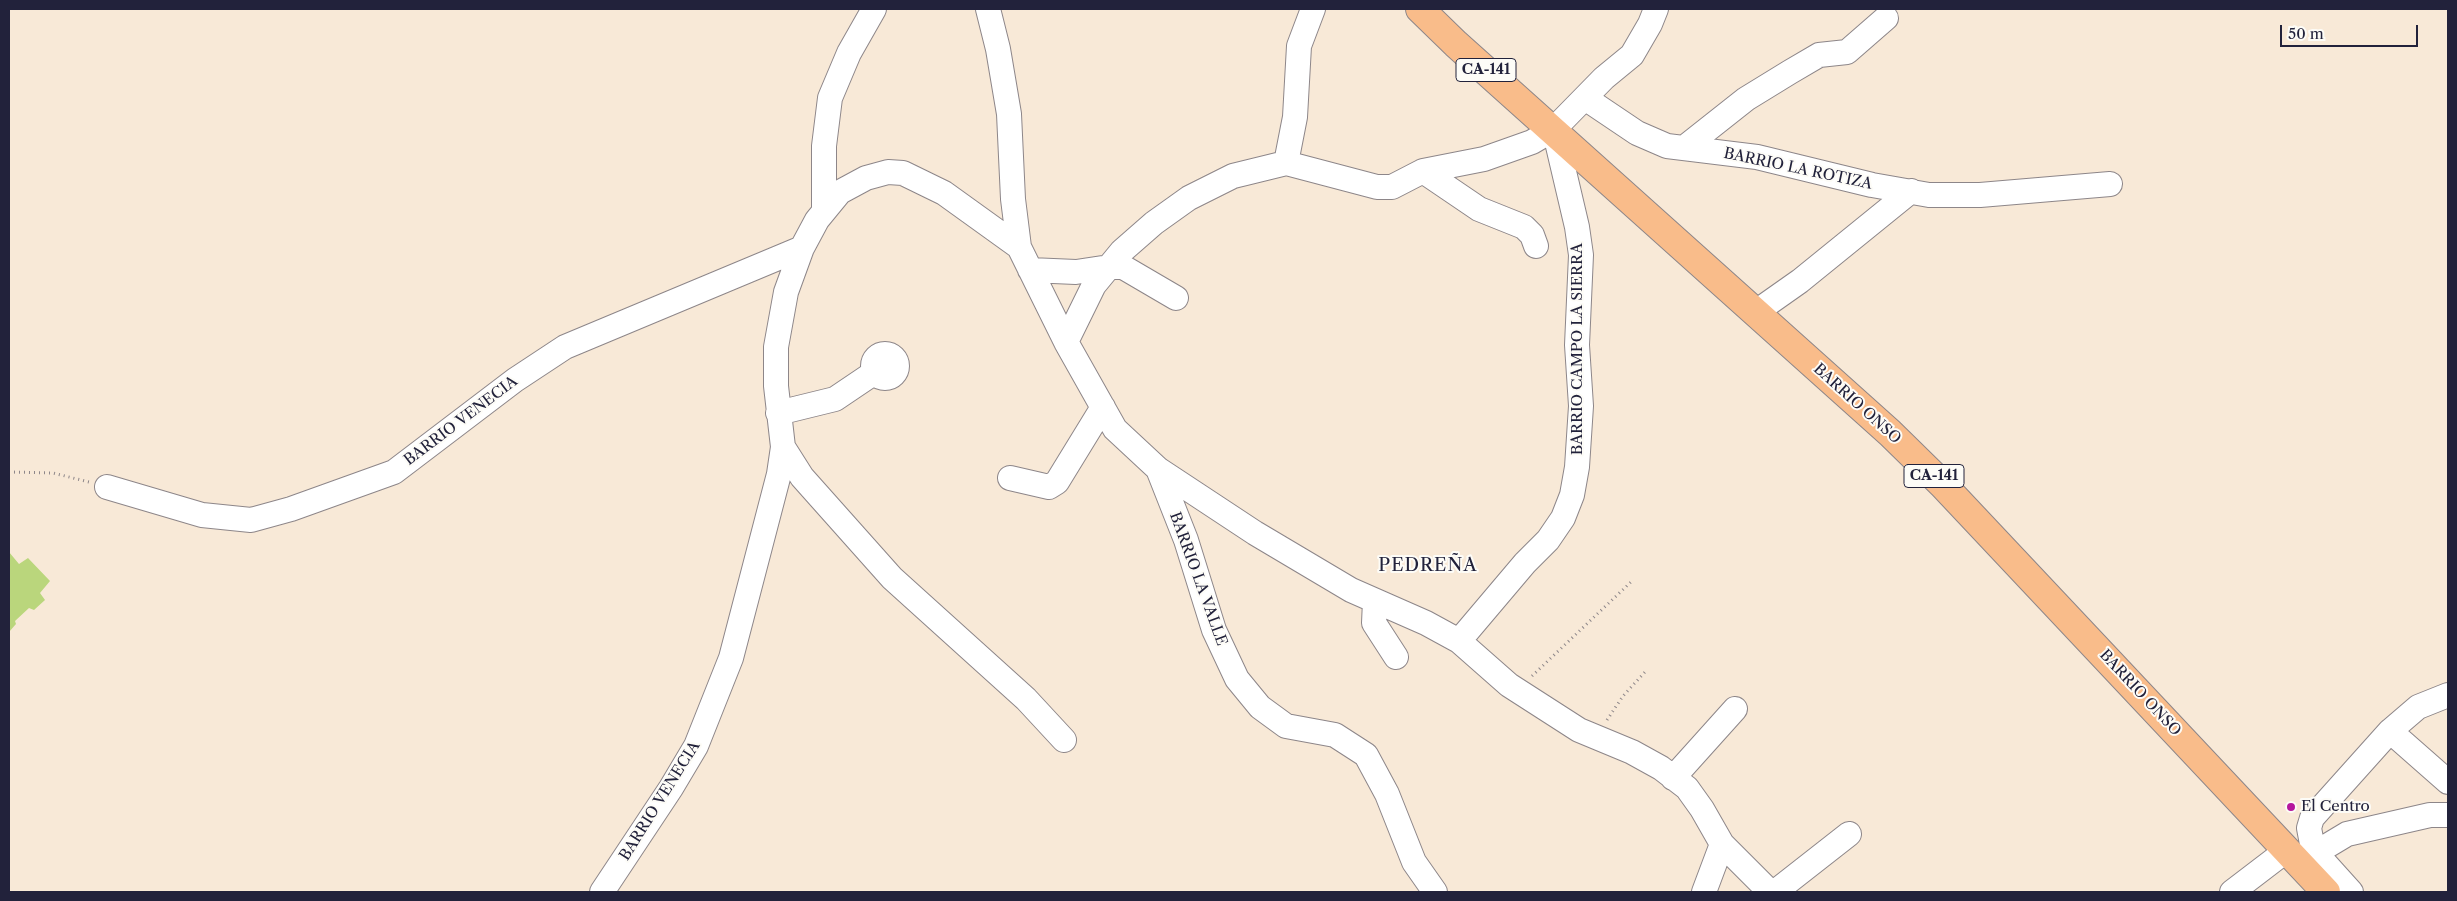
<!DOCTYPE html>
<meta charset="utf-8">
<style>
body{margin:0}
#map{position:relative;width:2457px;height:901px;overflow:hidden;background:#f8e9d7;font-family:"Libre Caslon Text",serif}
canvas{display:block}
.frame{position:absolute;inset:0;border:10px solid #22223b;pointer-events:none}
.scale{position:absolute;left:2280px;top:25px;width:138px;height:22px;box-sizing:border-box;border:2px solid #22223b;border-top:0;padding-left:6px;font-size:15px;line-height:18px;white-space:nowrap;color:#22223b;-webkit-text-stroke:4px #fdfcf7;paint-order:stroke}
</style>
<div id="map">
<canvas width="2457" height="901"></canvas>
<div class="frame"></div>
<div class="scale">50 m</div>
</div>
<script>
const ctx = document.querySelector('canvas').getContext('2d');
ctx.lineJoin = 'round';
function paint(path, color) { ctx.fillStyle = color; ctx.fill(path, 'evenodd'); }
const shape = rows => new Path2D(rows.map(r => 'M' + r).join(''));
function trace(path, color, width, dash) { ctx.strokeStyle = color; ctx.lineWidth = width; ctx.lineCap = dash ? 'butt' : 'round'; ctx.setLineDash(dash || []); ctx.stroke(path); }
function write(font, color, halo, rows, align = 'center') {
  ctx.font = font + ' "Libre Caslon Text",serif'; ctx.lineWidth = 4; ctx.setLineDash([]); ctx.textBaseline = 'middle'; ctx.strokeStyle = halo; ctx.fillStyle = color; for (const [text, x, y, turn = 0] of rows) {
    ctx.save(); ctx.translate(x, y); ctx.rotate((+turn || 0) * Math.PI / 180); ctx.textAlign = isNaN(turn) ? turn : align; if (halo) ctx.strokeText(text, 0, 0); ctx.fillText(text, 0, 0); ctx.restore();
  }
}
const green = shape([
 [9,552,19,564,28,558,50,581,40,593,45,600,34,610,29,608,15,621,16,624,9,632]
]);
const path = shape([
 [9,472,53,473,89,482],
 [1532,676,1632,581],
 [1607,720,1623,696,1645,672]
]);
const minor = shape([
 [988,9,998,49,1009,114,1013,199,1019,247,1066,342,1115,429,1158,469,1255,533,1351,590,1426,623,1459,641,1509,685,1579,730,1632,752,1661,768,1687,788,1702,809,1722,844,1770,892],
 [1585,98,1637,133,1667,146,1757,157,1872,185,1929,195,1980,195,2110,184],
 [1684,148,1746,99,1790,72,1819,55,1847,52,1886,18],
 [1286,163,1295,117,1299,46,1313,9],
 [1423,171,1479,209,1524,227,1532,235,1536,246],
 [824,211,824,146,830,98,849,53,874,9],
 [1030,270,1076,272,1109,267,1123,267,1176,298],
 [1756,312,1800,281,1911,191],
 [1066,342,1094,285,1122,251,1154,223,1189,198,1233,176,1286,163,1377,187,1392,187,1423,171,1484,159,1532,142,1554,129,1604,78,1632,55,1650,24,1656,9],
 '873 366a12 12 0 1 1 24 0a12 12 0 1 1-24 0Z',
 [778,413,835,399,875,372],
 [783,447,802,477,892,578,1026,699,1064,740],
 [1158,469,1186,540,1214,630,1237,679,1260,707,1286,726,1335,735,1366,755,1387,794,1414,862,1435,892],
 [1010,478,1049,487,1057,482,1103,407],
 [107,487,202,515,251,520,291,509,394,472,515,380,565,347,802,248],
 [1375,601,1374,623,1396,657],
 [1459,641,1525,563,1548,540,1563,518,1572,495,1577,467,1581,406,1577,345,1581,255,1577,227,1554,129],
 [2390,731,2448,782],
 [1673,778,1735,709],
 [2317,852,2347,834,2430,815,2448,815],
 [602,892,671,788,696,746,731,658,779,474,783,447,776,386,776,347,786,292,802,248,817,220,840,192,866,178,888,172,903,173,944,193,1019,247],
 [1704,892,1722,844],
 [1775,892,1849,834],
 [2232,892,2287,850],
 [2351,892,2324,862,2312,844,2309,828,2312,818,2390,731,2418,707,2448,695]
]);
const major = shape([
 [1420,9,1456,44,1890,433,1942,484,2326,892]
]);
const markers = [
 [2291,807,5,"#b5179e"]
];
const shields = [
 [1486,70,60],
 [1934,476,60]
];
const shieldNames = [
 ["CA-141",1486,70],
 ["CA-141",1934,476]
];
const streetNames = [
 ["BARRIO LA ROTIZA",1798,169,12],
 ["BARRIO CAMPO LA SIERRA",1578,349,-90],
 ["BARRIO ONSO",1857,404,42],
 ["BARRIO VENECIA",461,421,-37],
 ["BARRIO LA VALLE",1198,579,70],
 ["BARRIO ONSO",2140,693,47],
 ["BARRIO VENECIA",660,801,-58]
];
const poiNames = [
 ["El Centro",2301,807]
];
const quarterNames = [
 ["PEDREÑA",1428,566]
];
paint(green, '#bad67c');
trace(minor, '#8d8689', 26);
trace(major, '#8d8689', 30);
trace(path, '#8d8689', 3, [1, 4]);
trace(minor, '#fff', 24);
trace(major, '#f9bc8a', 28);
for (const [x, y, r, color] of markers) { const dot = new Path2D(); dot.arc(x, y, r, 0, 2 * Math.PI); ctx.fillStyle = color; ctx.fill(dot); trace(dot, '#fdfcf7', 2); }
for (const [x, y, w] of shields) { const box = new Path2D(); box.roundRect(x - w / 2, y - 11.5, w, 23, 4); ctx.fillStyle = '#fdfcf7'; ctx.fill(box); trace(box, '#22223b', 1); }
write('bold 14px', '#22223b', null, shieldNames);
write('15px', '#22223b', '#fdfcf7', streetNames);
write('15px', '#22223b', '#fdfcf7', poiNames, 'left');
ctx.letterSpacing = '1px';
write('18px', '#22223b', '#fdfcf7', quarterNames);
ctx.letterSpacing = '0px';
</script>
